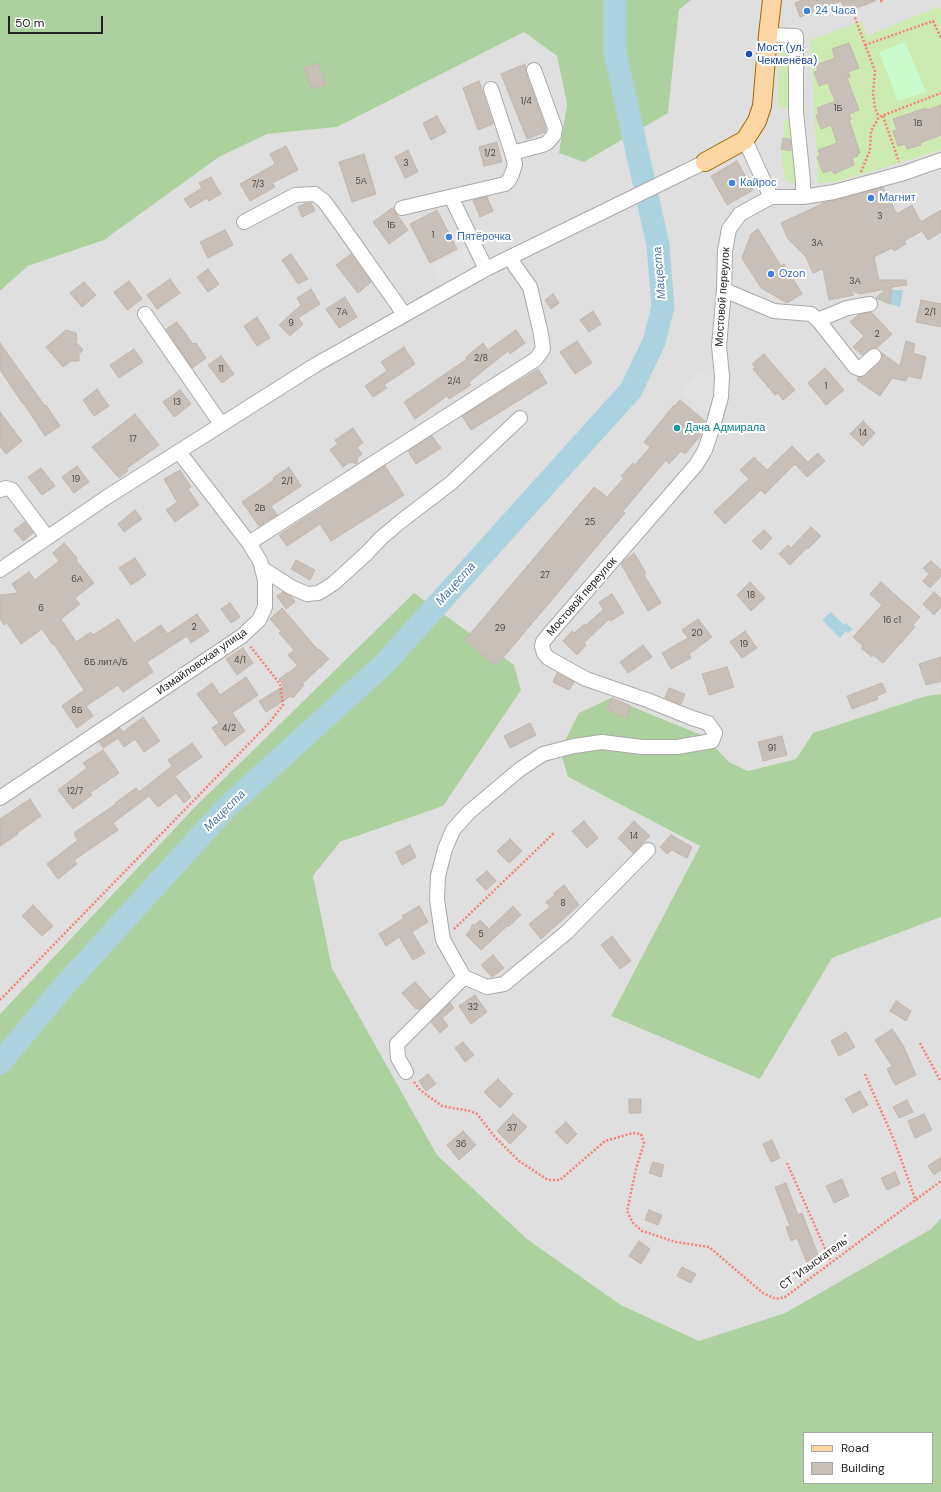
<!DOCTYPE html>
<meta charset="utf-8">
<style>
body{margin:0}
#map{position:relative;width:941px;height:1492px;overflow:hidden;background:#f2efe9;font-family:"DM Sans",sans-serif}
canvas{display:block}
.legend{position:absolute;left:803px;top:1432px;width:130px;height:52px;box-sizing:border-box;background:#fff;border:1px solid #a7a7a7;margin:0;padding:5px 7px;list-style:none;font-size:12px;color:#222}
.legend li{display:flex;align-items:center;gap:8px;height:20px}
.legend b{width:20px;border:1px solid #a7a7a7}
.scale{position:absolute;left:8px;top:16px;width:95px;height:18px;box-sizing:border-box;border:2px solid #222;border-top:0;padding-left:5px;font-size:12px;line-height:14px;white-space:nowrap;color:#222;-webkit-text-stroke:3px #fff;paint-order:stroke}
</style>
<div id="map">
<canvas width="941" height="1492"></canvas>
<ul class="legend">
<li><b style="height:5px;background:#fcd6a4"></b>Road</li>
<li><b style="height:11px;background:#c7bfb8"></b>Building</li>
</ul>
<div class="scale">50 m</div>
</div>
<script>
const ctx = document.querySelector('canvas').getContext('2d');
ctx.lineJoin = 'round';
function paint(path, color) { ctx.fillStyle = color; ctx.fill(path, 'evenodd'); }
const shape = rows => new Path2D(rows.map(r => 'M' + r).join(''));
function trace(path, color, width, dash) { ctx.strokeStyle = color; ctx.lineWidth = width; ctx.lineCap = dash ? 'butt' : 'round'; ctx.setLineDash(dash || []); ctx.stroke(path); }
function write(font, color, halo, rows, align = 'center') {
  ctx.font = font + ' "DM Sans",sans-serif'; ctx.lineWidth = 4; ctx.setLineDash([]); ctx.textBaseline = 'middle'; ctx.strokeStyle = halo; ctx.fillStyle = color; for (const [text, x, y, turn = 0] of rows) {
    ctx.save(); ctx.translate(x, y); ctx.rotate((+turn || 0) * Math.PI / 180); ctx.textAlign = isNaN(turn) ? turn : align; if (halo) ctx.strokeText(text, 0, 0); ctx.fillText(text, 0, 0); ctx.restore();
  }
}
const residential = shape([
 [691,0,941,0,941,694,926,696,813,733,796,759,748,771,729,762,704,736,612,698,568,777,700,846,611,1016,760,1079,832,958,941,917,941,1218,931,1229,785,1313,699,1341,621,1305,527,1239,437,1155,332,968,313,876,340,842,443,806,193,809,0,1014,0,291,28,266,104,240,219,157,267,134,337,127,524,32,557,56,567,104,560,153,668,113,679,10]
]);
const grass = shape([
 [939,6,941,11,941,150,836,182,818,183,810,40,862,21,867,36],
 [789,40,793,108,781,108,777,104,781,41],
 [785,119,792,120,800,175,796,182,793,183,789,182,785,179,781,149,793,151,795,140,783,138]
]);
const forest = shape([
 [0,0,691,0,679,10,668,113,584,162,559,153,567,104,557,56,524,32,337,127,267,134,219,157,104,240,28,266,0,291],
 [414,593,514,665,521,690,443,806,340,842,313,876,332,968,437,1155,527,1239,621,1305,699,1341,785,1313,931,1229,941,1218,941,1492,0,1492,0,1014,193,809],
 [804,1433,932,1433,932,1483,804,1483],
 [941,694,941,917,832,958,760,1079,611,1016,700,846,568,777,560,750,579,713,611,698,704,736,729,762,748,771,796,759,813,733,926,696]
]);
const park = shape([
 [905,42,926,92,898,101,879,52]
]);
const parking = shape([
 [541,61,564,124,555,128,532,64],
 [470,246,481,268,443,286,433,264],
 [701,370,718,382,712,416,682,393]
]);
const water = shape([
 [892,290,903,290,900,307,890,304],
 [831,612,844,625,846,623,853,629,848,633,846,631,840,638,822,620]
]);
const river = shape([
 [0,1063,58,993,226,808,385,663,631,390,654,342,663,307,658,245,615,53,615,0]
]);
const building = shape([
 [802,0,875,0,875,1,846,12,841,1,800,17,795,3,802,0],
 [849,43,859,68,848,72,850,77,847,78,859,110,849,114,851,119,849,120,860,153,857,154,858,156,852,158,854,165,834,174,832,170,823,173,817,157,820,156,818,150,837,143,831,125,821,129,816,115,819,114,817,108,835,101,828,83,819,86,814,72,818,71,816,65,835,58,832,49,849,43],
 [318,63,326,85,312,89,304,68,318,63],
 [525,64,526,73,546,129,545,132,527,139,501,74,525,64],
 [479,81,493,124,478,130,463,88,479,81],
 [941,105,941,135,920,143,921,145,907,149,905,144,898,146,893,131,897,130,893,119,926,108,927,110,941,105],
 [437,116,446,132,431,140,423,123,437,116],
 [783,138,790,139,791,151,781,149,783,138],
 [497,142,502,162,484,166,479,147,497,142],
 [286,146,298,170,272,183,275,187,250,201,240,184,275,164,270,154,286,146],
 [408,150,418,172,405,178,395,157,408,150],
 [364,154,376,194,352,202,339,162,364,154],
 [737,161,753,190,727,205,711,176,737,161],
 [211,177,221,194,209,201,207,198,190,208,184,199,202,188,199,183,211,177],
 [883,187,897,214,912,205,921,222,941,210,941,232,928,240,922,231,904,241,906,244,894,251,892,248,874,257,879,280,906,280,907,285,892,287,890,304,876,298,886,289,860,294,850,290,854,295,829,300,823,269,813,273,805,255,804,255,788,239,781,223,822,204,822,203,836,200,883,187],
 [487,197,493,211,480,217,473,200,487,197],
 [306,203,311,203,315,211,302,217,298,207,306,203],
 [392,208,408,230,389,244,373,222,392,208],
 [437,210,457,249,430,263,410,224,437,210],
 [758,229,781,266,784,264,802,294,787,303,761,288,742,258,751,234,758,229],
 [225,230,233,245,208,258,200,242,225,230],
 [291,254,308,279,298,284,282,260,291,254],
 [351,254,371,282,358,293,336,265,351,254],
 [208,269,219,284,208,292,197,277,208,269],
 [170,279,180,293,157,309,147,295,170,279],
 [129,281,142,299,127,310,114,292,129,281],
 [84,282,96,295,82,307,70,293,84,282],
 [311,289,320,304,298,318,303,324,290,336,279,325,301,305,297,298,311,289],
 [553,294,559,303,551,309,545,300,553,294],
 [345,297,357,317,339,328,326,309,345,297],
 [921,300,941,304,941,327,916,322,921,300],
 [593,311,601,324,589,332,580,320,593,311],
 [871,312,892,334,877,348,872,348,862,355,853,347,864,336,850,322,858,315,871,312],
 [257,317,270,338,257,346,244,326,257,317],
 [177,322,193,344,196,343,206,358,192,368,166,329,177,322],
 [66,330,76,333,77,338,76,342,83,350,79,354,79,361,71,361,63,367,46,347,66,330],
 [516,330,525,343,510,354,508,351,469,382,471,385,449,399,447,396,415,419,404,402,467,359,466,357,483,343,488,350,516,330],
 [577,341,592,363,575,374,560,352,577,341],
 [906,341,915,344,913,353,926,357,921,379,908,376,906,381,892,378,880,396,857,380,859,377,866,375,880,362,882,358,882,353,900,366,906,341],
 [0,343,45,406,46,405,60,426,45,436,24,404,23,404,0,370,0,343],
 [404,347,415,364,384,385,387,388,373,397,365,386,387,371,381,362,404,347],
 [134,349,143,362,119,378,110,365,134,349],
 [764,354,795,390,783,400,778,393,775,395,753,369,755,367,752,364,764,354],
 [221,356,234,374,222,383,208,365,221,356],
 [825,368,844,390,826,405,808,383,825,368],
 [538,369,547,383,471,430,462,416,538,369],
 [97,389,109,406,94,416,83,400,97,389],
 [180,390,191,404,174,417,163,402,180,390],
 [680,400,705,421,697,432,701,435,685,454,681,451,669,464,666,460,623,511,625,513,496,666,465,640,594,487,607,497,624,478,621,476,633,463,635,465,650,447,644,442,674,405,675,406,680,400],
 [0,412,22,441,6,454,0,446,0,412],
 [135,414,159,445,126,469,128,471,119,478,92,447,135,414],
 [863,421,875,433,863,446,850,434,863,421],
 [353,428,363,443,357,447,362,454,358,457,357,464,350,462,343,467,330,450,338,444,335,440,353,428],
 [432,436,441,448,416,464,408,451,432,436],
 [792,446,808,462,818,453,825,461,807,477,795,464,765,494,761,490,725,524,714,512,749,479,740,470,754,457,767,470,792,446],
 [77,466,89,482,74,493,62,477,77,466],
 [385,466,404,495,331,541,320,524,287,546,279,535,385,466],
 [289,467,301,486,271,506,277,515,259,526,242,502,274,480,273,478,289,467],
 [41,468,55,486,42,495,28,477,41,468],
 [180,470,191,487,188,489,199,505,175,522,166,510,177,502,164,479,180,470],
 [135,510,142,519,124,532,118,524,135,510],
 [25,522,33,533,23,541,14,530,25,522],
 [811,527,821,536,808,549,807,548,790,565,779,554,788,545,791,548,811,527],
 [764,530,772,538,761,550,752,541,764,530],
 [64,543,77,558,76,560,94,583,75,598,80,604,61,619,76,642,91,632,93,635,118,619,134,643,161,625,167,634,197,614,209,631,191,643,187,636,147,662,153,672,123,692,118,685,86,706,93,716,77,728,62,706,84,690,54,644,53,645,42,629,21,644,7,623,4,625,0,619,0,595,18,593,12,584,29,572,35,580,59,561,53,553,64,543],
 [634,553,646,573,644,575,661,603,648,611,621,564,634,553],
 [135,558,146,575,131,585,119,568,135,558],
 [296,560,315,570,310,580,291,569,296,560],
 [931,561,941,570,941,576,930,588,923,581,929,574,923,568,931,561],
 [750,582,765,598,751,611,737,595,750,582],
 [881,582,920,617,913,625,915,627,883,663,873,655,872,657,861,648,863,646,853,637,882,605,870,594,881,582],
 [283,592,291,596,295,602,286,609,277,596,283,592],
 [934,592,941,599,941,607,934,615,923,604,934,592],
 [612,594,624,613,610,621,609,619,584,643,586,645,577,655,563,641,572,631,574,633,585,624,586,625,603,610,599,602,612,594],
 [230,603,240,617,231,623,221,609,230,603],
 [282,608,318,650,319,649,329,659,302,684,304,685,293,698,291,696,266,712,259,701,284,686,279,679,298,666,288,655,294,650,279,633,281,631,270,619,282,608],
 [698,619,712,637,689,654,691,658,671,669,662,653,688,638,682,630,698,619],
 [745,631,757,648,742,658,730,642,745,631],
 [643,645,652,657,628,673,620,662,643,645],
 [243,648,253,663,237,675,226,659,243,648],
 [941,657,941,681,926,685,919,664,941,657],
 [727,667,734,687,709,695,702,674,727,667],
 [557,673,574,682,569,690,553,682,557,673],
 [246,677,258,695,232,713,245,731,225,746,212,728,219,723,197,694,212,683,220,695,246,677],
 [882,683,886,692,877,696,878,699,852,709,847,696,882,683],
 [669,688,685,694,681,704,665,698,669,688],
 [612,698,631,706,626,718,607,709,612,698],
 [143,717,160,741,144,752,135,739,124,747,118,738,103,748,99,742,120,728,123,732,143,717],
 [530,723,536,735,510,748,504,736,530,723],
 [782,736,787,755,763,761,758,742,782,736],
 [192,743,202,757,175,776,191,797,184,803,176,793,158,807,149,796,113,823,118,830,74,860,77,864,58,879,47,864,78,840,75,836,75,832,116,804,115,803,136,788,139,792,172,766,168,760,192,743],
 [103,750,119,773,90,793,92,795,73,809,58,790,87,768,83,763,103,750],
 [30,799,41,816,17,833,18,834,0,846,0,819,30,799],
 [584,821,598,838,587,848,572,831,584,821],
 [634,821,650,836,633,853,618,838,634,821],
 [671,835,692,847,687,858,672,850,667,854,660,847,671,835],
 [510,839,522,851,509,863,497,851,510,839],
 [410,845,416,857,402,865,396,852,410,845],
 [487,871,496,881,486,890,476,880,487,871],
 [564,885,579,905,541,939,529,924,550,907,546,902,555,895,554,893,564,885],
 [33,905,53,926,42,936,22,916,33,905],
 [419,906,428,922,412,932,425,953,413,960,399,937,386,946,379,934,404,918,402,916,419,906],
 [513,906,521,915,508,927,507,926,481,950,466,935,471,929,472,925,476,924,480,920,489,929,513,906],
 [612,936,631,961,620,969,601,945,612,936],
 [493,955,504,968,492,977,481,965,493,955],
 [415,982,430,999,419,1010,417,1008,416,1009,402,993,415,982],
 [475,995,487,1012,471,1024,459,1006,475,995],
 [896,1001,911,1011,906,1021,890,1011,896,1001],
 [450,1003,454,1008,442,1018,448,1026,440,1033,431,1022,450,1003],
 [892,1029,903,1045,916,1075,895,1085,887,1069,892,1066,875,1040,892,1029],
 [846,1032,855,1047,839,1056,831,1041,846,1032],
 [463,1042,474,1055,465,1062,455,1048,463,1042],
 [428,1074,436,1084,426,1091,419,1081,428,1074],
 [498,1079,513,1094,500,1108,484,1092,498,1079],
 [860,1091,868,1105,853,1113,845,1099,860,1091],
 [629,1099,641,1099,641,1113,629,1113,629,1099],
 [907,1100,913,1112,899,1118,893,1107,907,1100],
 [513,1114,527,1127,510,1144,497,1131,513,1114],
 [924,1114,932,1130,915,1138,908,1121,924,1114],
 [566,1122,577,1134,567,1144,555,1132,566,1122],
 [463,1131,476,1145,459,1160,447,1145,463,1131],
 [772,1140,780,1158,771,1162,763,1144,772,1140],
 [941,1157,941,1170,934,1175,928,1166,941,1157],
 [653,1162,664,1165,661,1177,649,1173,653,1162],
 [895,1172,900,1184,887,1190,881,1178,895,1172],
 [842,1179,849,1196,834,1203,826,1186,842,1179],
 [786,1183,798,1215,802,1213,820,1260,808,1265,797,1238,791,1241,786,1227,790,1226,775,1187,786,1183],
 [649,1210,662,1215,658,1225,645,1220,649,1210],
 [639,1241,650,1249,641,1264,629,1256,639,1241],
 [682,1267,696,1274,691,1283,677,1276,682,1267]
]);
const path = shape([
 [881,0,882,4],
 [852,10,875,71,873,94,875,108,879,117],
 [865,45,933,21,941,38],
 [883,116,899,162],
 [861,172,870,150,871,131,879,117,941,93],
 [454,929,555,832],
 [0,1000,269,723,283,705,280,684,250,646],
 [920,1043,941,1082],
 [865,1074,894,1140,916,1201],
 [414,1082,420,1090,442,1106,470,1111,477,1114,495,1137,519,1161,548,1180,560,1180,605,1141,633,1133,641,1134,644,1143,636,1169,627,1211,633,1223,642,1231,676,1242,709,1247,763,1293,776,1299,785,1297,941,1181],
 [787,1163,831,1262]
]);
const minor = shape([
 [768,35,796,36,796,112,803,181,803,197],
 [745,140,771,197],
 [512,153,542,145,547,143,554,135,555,128,534,70],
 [451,197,486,269],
 [402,208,505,184,509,180,512,174,515,164,512,153,491,89],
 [244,222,295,195,315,194,324,201,337,219,404,314],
 [724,290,774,311,811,314,818,320,855,367,860,369,874,356],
 [145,314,221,424],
 [818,320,847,308,870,304],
 [0,490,6,488,12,490,47,537],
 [249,543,536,359,543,349,541,334,530,287,515,266,511,257],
 [263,569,291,587,307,594,318,593,325,589,334,583,367,553,381,538,400,522,451,483,520,418],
 [0,570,107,497,317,364,486,269,705,162],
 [0,798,242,636,259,620,265,607,265,580,260,561,249,543,179,452],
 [648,850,567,932,504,984,487,987,464,977,443,940,437,900,438,876,445,849,453,830,468,813,519,770,543,754,574,746,602,742,642,747,677,747,712,741,715,733,708,723,692,718,647,700,586,679,548,658,544,653,542,646,543,642,550,633,696,465,705,450,713,426,721,397,722,376,719,346,724,290,725,251,729,229,740,214,771,197,803,197,834,192,904,173,941,160],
 [406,1072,398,1058,397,1044,464,977]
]);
const major = shape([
 [705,162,745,140,757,121,762,106,768,35,772,0]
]);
const markers = [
 [807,11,4,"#3f7fe0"],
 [749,54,4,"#1a4fb4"],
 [732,183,4,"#3f7fe0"],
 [871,198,4,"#3f7fe0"],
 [449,237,4,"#3f7fe0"],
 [771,274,4,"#3f7fe0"],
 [677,428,4,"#0f9aa8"]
];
const numberNames = [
 ["1/4",526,102],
 ["1Б",838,109],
 ["1В",918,124],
 ["1/2",490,154],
 ["3",406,164],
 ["5А",361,182],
 ["7/3",258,185],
 ["3",880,217],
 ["1Б",391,226],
 ["1",433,236],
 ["3А",817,244],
 ["3А",855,282],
 ["7А",342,313],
 ["2/1",930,313],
 ["9",291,324],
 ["2",877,335],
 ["2/8",481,359],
 ["11",221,370],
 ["2/4",454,382],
 ["1",826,387],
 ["13",177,403],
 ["14",863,434],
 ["17",133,440],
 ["19",76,480],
 ["2/1",287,482],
 ["2В",260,509],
 ["25",590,523],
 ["27",545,576],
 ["6А",77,580],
 ["18",751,596],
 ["6",41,609],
 ["16 с1",892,621],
 ["2",194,628],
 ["29",500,629],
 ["20",697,634],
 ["19",744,645],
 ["4/1",240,661],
 ["6Б литА/Б",106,663],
 ["8Б",77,711],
 ["4/2",229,729],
 ["91",772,749],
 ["12/7",75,792],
 ["14",634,837],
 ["8",563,904],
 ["5",481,935],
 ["32",473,1008],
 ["37",512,1129],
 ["36",461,1145]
];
const shopNames = [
 ["24 Часа",815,11],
 ["Кайрос",740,183],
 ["Магнит",879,198],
 ["Пятёрочка",457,237],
 ["Ozon",779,274]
];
const transitNames = [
 ["Мост (ул.",757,48],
 ["Чекменёва)",757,61]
];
const streetNames = [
 ["Мостовой переулок",723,297,-86],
 ["Мостовой переулок",582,597,-49],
 ["Измайловская улица",202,662,-35],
 ["СТ \"Изыскатель\"",815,1263,-36]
];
const cultureNames = [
 ["Дача Адмирала",685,428]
];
const waterNames = [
 ["Мацеста",660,273,-95],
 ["Мацеста",456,584,-48],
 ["Мацеста",225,811,-45]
];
paint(residential, '#e0dfdf');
paint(grass, '#cdebb0');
paint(forest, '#add19e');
paint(park, '#c8facc');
paint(parking, '#e2e2e2');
paint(water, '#aad3df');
trace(river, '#aad3df', 23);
paint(building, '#c7bfb8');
trace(building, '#c4b6ab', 1);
trace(minor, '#a9a9a9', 16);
trace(major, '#a06b00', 20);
trace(path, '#fa8072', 2.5, [2, 2]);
trace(minor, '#fff', 14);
trace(major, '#fcd6a4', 18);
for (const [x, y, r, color] of markers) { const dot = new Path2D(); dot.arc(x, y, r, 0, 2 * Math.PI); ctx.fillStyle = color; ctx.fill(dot); trace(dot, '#fff', 1.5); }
write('9px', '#4b4948', null, numberNames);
write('11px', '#366cbe', '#fff', shopNames, 'left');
write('11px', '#164399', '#fff', transitNames, 'left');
write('11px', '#222', '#fff', streetNames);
write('11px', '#0d838f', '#fff', cultureNames, 'left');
write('italic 12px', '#4a7aab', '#fff', waterNames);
</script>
